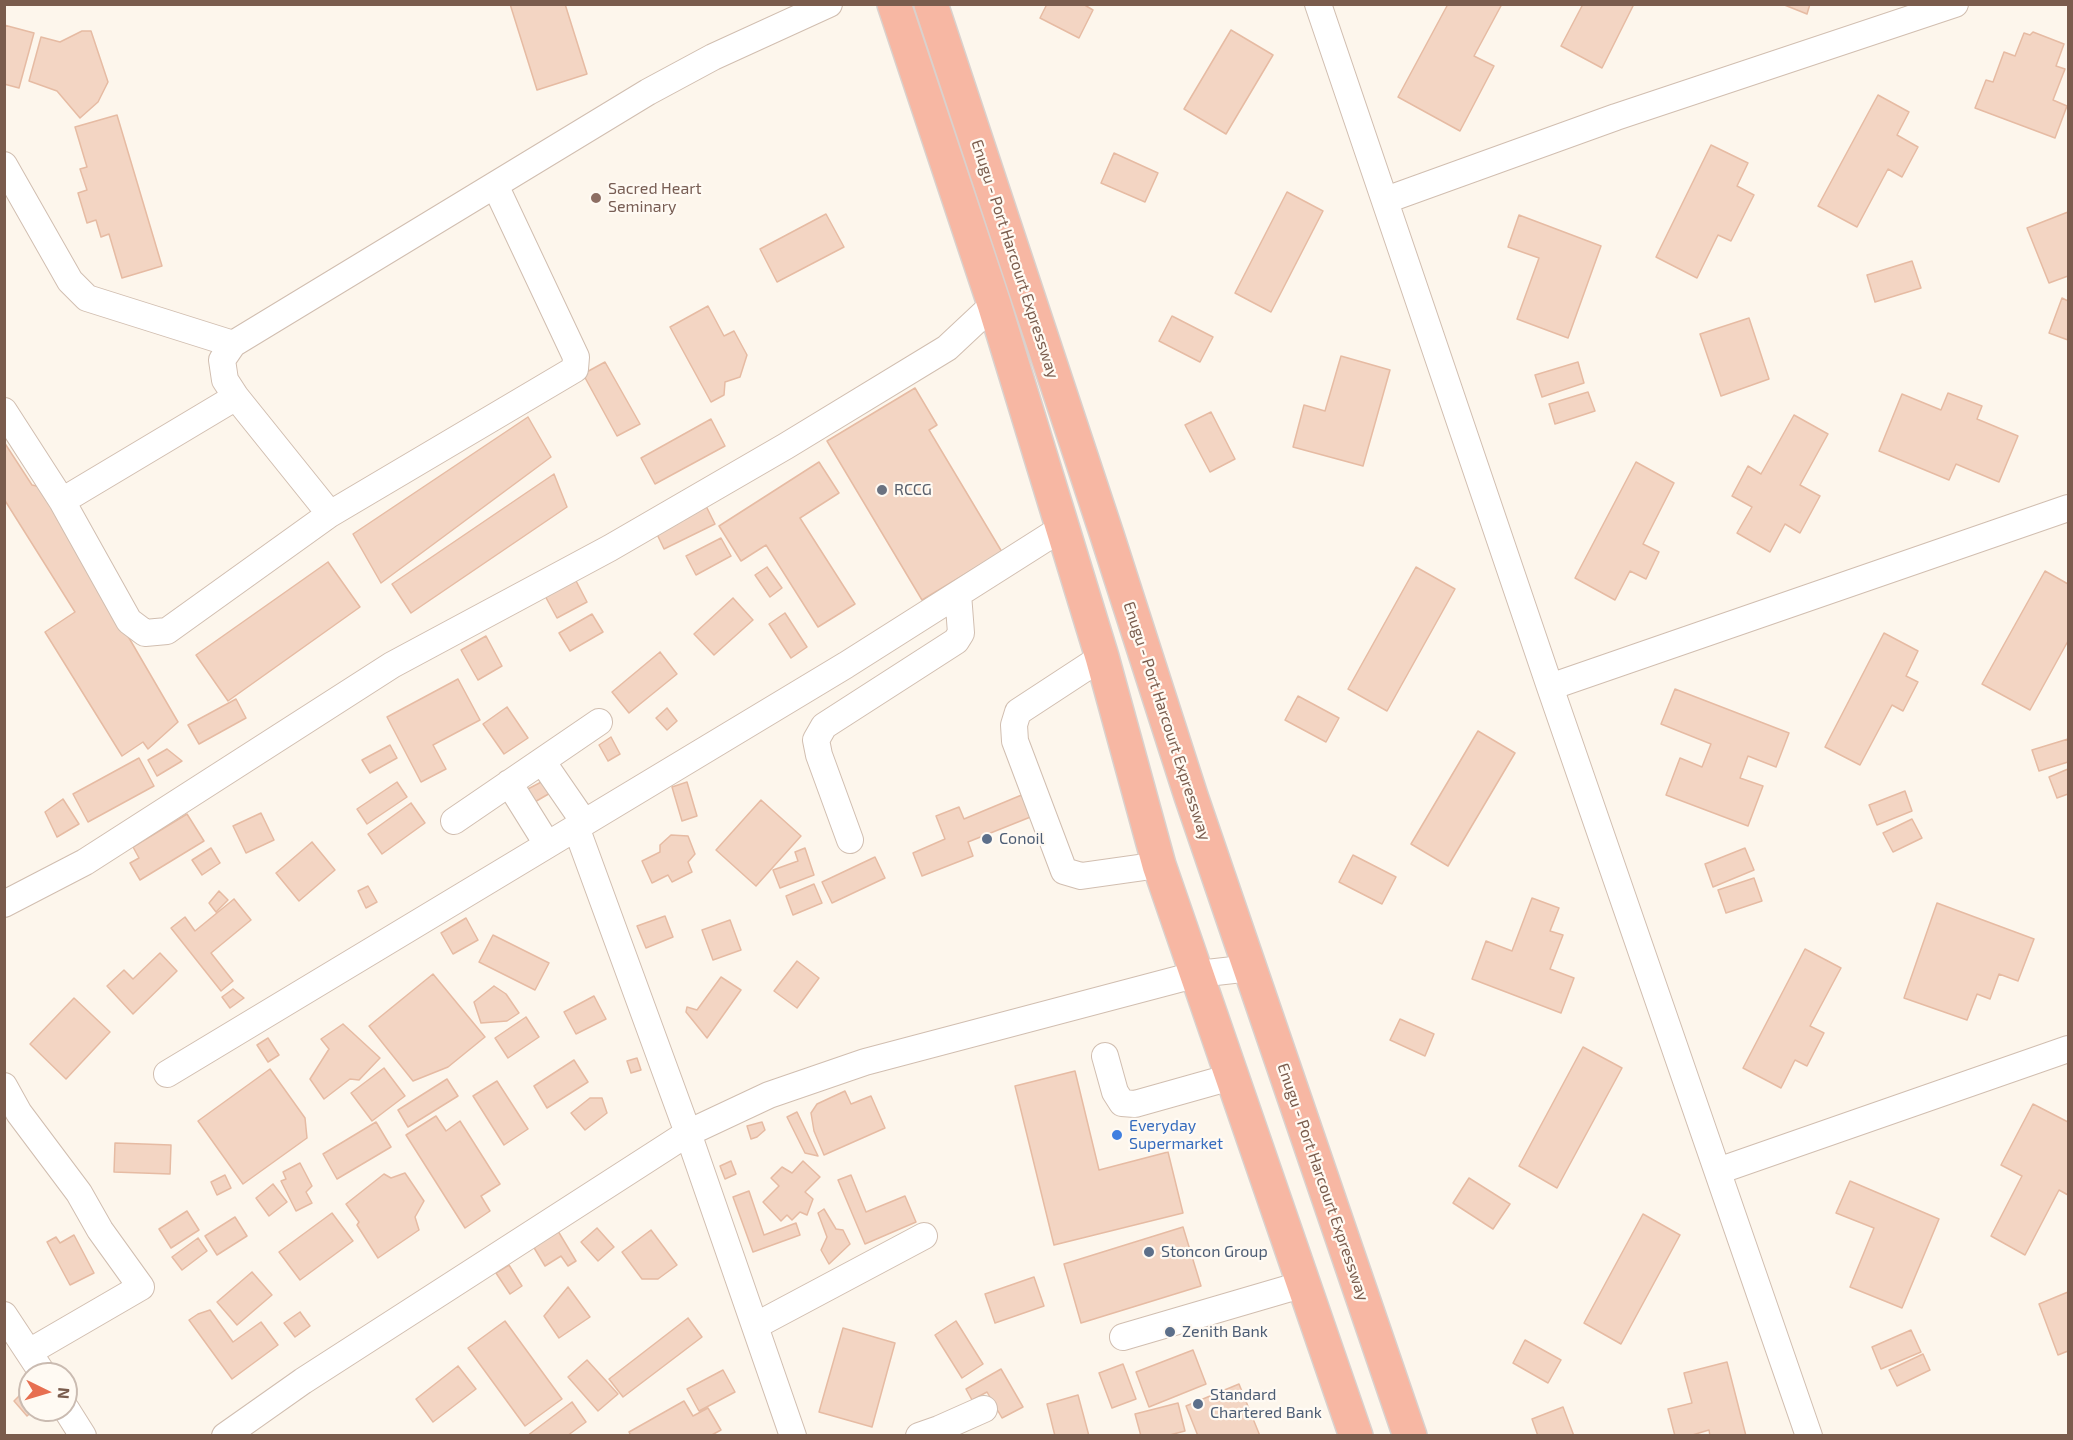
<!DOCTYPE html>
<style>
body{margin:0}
#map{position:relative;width:2073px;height:1440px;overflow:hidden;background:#fdf6ec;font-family:"Exo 2",sans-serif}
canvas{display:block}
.frame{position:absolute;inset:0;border:6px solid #7a5c4d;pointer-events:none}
.north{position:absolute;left:18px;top:1362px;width:60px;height:60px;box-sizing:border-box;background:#fffaf3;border:2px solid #cabbb1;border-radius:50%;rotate:95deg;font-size:16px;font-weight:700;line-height:24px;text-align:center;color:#7a5c4d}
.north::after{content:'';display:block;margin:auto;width:21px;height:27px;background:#e76f51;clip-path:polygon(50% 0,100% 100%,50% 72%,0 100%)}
</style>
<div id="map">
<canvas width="2073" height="1440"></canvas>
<div class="frame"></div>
<div class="north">N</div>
</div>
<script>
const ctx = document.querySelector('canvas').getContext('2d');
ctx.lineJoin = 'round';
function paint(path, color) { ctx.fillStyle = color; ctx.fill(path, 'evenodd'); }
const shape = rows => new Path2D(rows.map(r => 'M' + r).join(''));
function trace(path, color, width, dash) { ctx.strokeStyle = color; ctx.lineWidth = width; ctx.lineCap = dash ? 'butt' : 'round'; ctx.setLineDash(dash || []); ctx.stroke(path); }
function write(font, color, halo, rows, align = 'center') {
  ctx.font = font + ' "Exo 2",sans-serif'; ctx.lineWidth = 4.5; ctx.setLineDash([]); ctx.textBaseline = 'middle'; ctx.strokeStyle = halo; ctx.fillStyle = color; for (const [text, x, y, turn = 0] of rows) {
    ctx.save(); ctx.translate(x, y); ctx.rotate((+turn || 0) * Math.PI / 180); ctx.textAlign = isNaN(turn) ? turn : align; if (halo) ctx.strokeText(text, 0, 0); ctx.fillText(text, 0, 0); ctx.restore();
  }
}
const building = shape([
 [510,4,565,4,587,74,537,90,510,4],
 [1047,4,1083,4,1093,10,1079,38,1040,18,1047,4],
 [1448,4,1502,4,1474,56,1494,66,1460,131,1398,97,1448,4],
 [1583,4,1634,4,1602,68,1561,46,1583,4],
 [1782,4,1810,4,1807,14,1782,4],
 [4,25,34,33,19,88,4,84,4,25],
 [1231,30,1273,55,1226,134,1184,109,1231,30],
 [82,31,91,31,108,82,98,102,80,118,57,91,29,81,41,37,60,42,82,31],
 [2033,32,2064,44,2056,66,2065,69,2053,100,2067,106,2055,138,1975,108,1986,80,1993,82,2004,52,2015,56,2024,33,2030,35,2033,32],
 [1878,95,1909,112,1897,135,1918,147,1902,177,1888,169,1857,227,1818,206,1878,95],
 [117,115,162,266,122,278,109,234,101,237,96,220,87,223,78,193,87,190,80,169,87,167,75,127,117,115],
 [1711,145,1748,163,1737,186,1754,195,1731,241,1718,235,1697,278,1656,257,1711,145],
 [1114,153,1158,173,1145,202,1101,183,1114,153],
 [1287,192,1323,211,1271,312,1235,293,1287,192],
 [2068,212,2068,276,2049,283,2027,228,2068,212],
 [826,214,844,247,777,282,760,249,826,214],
 [1519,215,1601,246,1568,338,1517,319,1539,258,1508,247,1519,215],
 [1912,261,1921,288,1875,302,1867,275,1912,261],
 [2062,298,2068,301,2068,340,2049,333,2062,298],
 [708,306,724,336,734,331,747,355,740,377,725,382,724,395,711,402,670,327,708,306],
 [1172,316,1213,337,1200,362,1159,341,1172,316],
 [1749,318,1769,379,1721,396,1700,334,1749,318],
 [1341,356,1390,370,1363,466,1293,447,1304,405,1325,411,1341,356],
 [605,362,640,424,617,436,583,374,605,362],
 [1578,362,1584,383,1542,397,1535,375,1578,362],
 [915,388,937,425,929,430,1002,552,922,600,827,441,915,388],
 [1588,392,1595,411,1555,424,1549,404,1588,392],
 [1948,393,1982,406,1977,419,2018,436,1999,482,1956,464,1949,480,1879,451,1902,394,1941,410,1948,393],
 [1211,412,1235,459,1210,472,1185,425,1211,412],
 [1794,415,1828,434,1800,485,1820,496,1800,533,1785,524,1770,552,1737,533,1752,507,1732,496,1748,466,1761,474,1794,415],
 [528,417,551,457,381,583,353,534,528,417],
 [711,419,725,446,655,484,641,458,711,419],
 [4,442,32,485,41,487,178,722,148,749,143,742,122,756,45,632,75,612,4,499,4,442],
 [819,462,839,493,800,518,855,604,818,627,766,545,741,561,719,526,819,462],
 [1636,462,1674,483,1643,544,1659,552,1646,579,1630,571,1615,600,1575,578,1636,462],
 [554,474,567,507,411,613,392,584,554,474],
 [706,506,715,524,664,549,655,530,706,506],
 [721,538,731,556,696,575,686,556,721,538],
 [328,562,360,607,228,701,196,655,328,562],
 [767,567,782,588,770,597,755,575,767,567],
 [1416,567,1455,589,1387,711,1348,689,1416,567],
 [2045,571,2068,584,2068,641,2030,710,1982,684,2045,571],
 [574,577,587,602,557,618,544,594,574,577],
 [733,598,753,620,714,655,694,634,733,598],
 [785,613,807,647,791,658,769,624,785,613],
 [592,614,603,632,570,651,559,633,592,614],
 [1884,633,1918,651,1906,676,1918,682,1903,711,1892,705,1860,765,1825,747,1884,633],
 [486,636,502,666,478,680,461,650,486,636],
 [660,652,677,674,629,713,612,692,660,652],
 [458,679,480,720,433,745,446,769,421,782,387,717,458,679],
 [1675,689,1789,733,1776,767,1748,756,1740,778,1763,786,1748,826,1666,795,1680,758,1702,767,1711,744,1661,724,1675,689],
 [1298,696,1339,718,1326,742,1285,720,1298,696],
 [236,699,246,718,199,744,188,725,236,699],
 [507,707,528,738,504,754,483,724,507,707],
 [667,708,677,721,667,730,656,718,667,708],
 [1478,731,1515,753,1448,866,1411,844,1478,731],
 [611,737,620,754,608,761,599,745,611,737],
 [2068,739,2068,762,2039,771,2032,750,2068,739],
 [390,745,397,758,370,773,362,760,390,745],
 [167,749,182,761,157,776,148,760,167,749],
 [139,758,154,786,88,822,73,794,139,758],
 [2068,769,2068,794,2057,798,2049,777,2068,769],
 [545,780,552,792,533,803,526,790,545,780],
 [397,782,407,797,367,824,357,809,397,782],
 [687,782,697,816,682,821,672,787,687,782],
 [1905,791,1912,811,1877,825,1869,805,1905,791],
 [1024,794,1033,816,968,842,973,856,922,876,913,853,945,839,936,816,959,807,964,819,1024,794],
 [63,799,79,824,57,837,45,812,63,799],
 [761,800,801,836,756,886,716,850,761,800],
 [411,803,425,823,382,854,368,834,411,803],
 [261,813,274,840,246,853,233,826,261,813],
 [187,814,204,841,140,880,130,863,139,858,133,847,187,814],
 [1912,819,1922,838,1893,852,1883,833,1912,819],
 [671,835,688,836,695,854,688,862,692,872,672,882,668,875,652,883,642,861,660,852,660,845,671,835],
 [312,842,335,870,299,901,276,873,312,842],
 [211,848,220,863,202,875,192,860,211,848],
 [805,848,814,875,780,888,773,870,798,861,795,852,805,848],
 [1745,848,1754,870,1713,887,1705,864,1745,848],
 [1353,855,1396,877,1382,904,1339,882,1353,855],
 [875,857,885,878,832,903,822,882,875,857],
 [1754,878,1762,901,1726,913,1718,890,1754,878],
 [814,884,822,903,793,915,786,896,814,884],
 [368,886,377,902,366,908,358,891,368,886],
 [219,891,228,900,216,912,209,903,219,891],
 [1532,898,1559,908,1550,931,1563,935,1550,969,1574,978,1561,1013,1472,979,1486,941,1512,951,1532,898],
 [234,899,251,920,211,953,233,981,221,991,171,928,185,917,195,931,234,899],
 [1937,903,2034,939,2018,981,1999,974,1990,999,1977,994,1967,1020,1904,998,1937,903],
 [665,916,673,937,646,948,637,926,665,916],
 [466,918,478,940,453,954,441,933,466,918],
 [730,920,741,950,713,960,702,930,730,920],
 [493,935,549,963,535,990,479,962,493,935],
 [1805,949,1841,968,1810,1026,1824,1033,1807,1066,1795,1060,1781,1088,1743,1068,1805,949],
 [160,953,177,971,133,1014,107,986,124,970,133,979,160,953],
 [797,961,819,978,797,1008,774,991,797,961],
 [433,974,485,1037,448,1067,413,1081,369,1026,433,974],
 [721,977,741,990,707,1038,686,1012,687,1007,697,1010,721,977],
 [494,986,506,994,519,1013,507,1021,481,1023,474,1002,494,986],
 [233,989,244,998,230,1008,222,997,233,989],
 [594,996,606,1019,576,1034,564,1012,594,996],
 [74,998,110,1032,66,1079,30,1044,74,998],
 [526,1017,539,1037,508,1058,495,1038,526,1017],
 [1400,1019,1434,1034,1425,1056,1390,1040,1400,1019],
 [343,1024,380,1058,359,1080,350,1079,324,1099,310,1079,329,1049,321,1039,343,1024],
 [268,1038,279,1055,268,1062,257,1045,268,1038],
 [1583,1047,1622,1068,1557,1188,1519,1166,1583,1047],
 [637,1058,641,1070,631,1073,627,1061,637,1058],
 [574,1060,588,1082,547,1108,534,1086,574,1060],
 [384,1068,405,1096,372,1121,351,1093,384,1068],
 [270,1069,305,1118,307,1138,243,1184,198,1121,270,1069],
 [1075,1071,1099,1170,1168,1152,1183,1213,1054,1245,1015,1086,1075,1071],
 [447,1079,458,1096,408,1127,398,1110,447,1079],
 [497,1081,528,1129,504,1145,473,1096,497,1081],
 [845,1091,851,1104,871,1096,885,1128,824,1155,814,1131,811,1113,817,1104,845,1091],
 [590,1098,602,1098,607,1113,585,1130,571,1113,590,1098],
 [2033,1104,2068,1122,2068,1195,2059,1190,2025,1255,1991,1236,2022,1176,2001,1165,2033,1104],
 [797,1112,818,1156,805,1153,787,1117,797,1112],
 [436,1116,446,1131,460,1121,500,1184,481,1196,490,1211,465,1228,406,1135,436,1116],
 [376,1122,391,1147,337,1179,323,1154,376,1122],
 [762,1122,765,1130,757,1137,751,1139,747,1126,762,1122],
 [115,1143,171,1145,170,1174,114,1172,115,1143],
 [731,1161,736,1174,725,1179,720,1166,731,1161],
 [803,1161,820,1177,805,1192,813,1199,807,1215,800,1212,792,1220,787,1215,781,1221,763,1202,779,1186,771,1178,782,1167,792,1173,803,1161],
 [300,1163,312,1186,306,1192,312,1203,296,1211,281,1181,286,1179,283,1172,300,1163],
 [405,1173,424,1201,415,1217,419,1230,378,1258,357,1225,359,1222,346,1204,384,1174,391,1178,405,1173],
 [225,1175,231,1188,217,1195,211,1182,225,1175],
 [851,1175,866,1212,905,1196,916,1222,865,1244,838,1180,851,1175],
 [1469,1178,1510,1204,1493,1229,1453,1203,1469,1178],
 [1850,1181,1939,1219,1902,1308,1850,1287,1874,1228,1836,1213,1850,1181],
 [273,1184,287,1202,269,1216,256,1198,273,1184],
 [749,1191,764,1235,796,1223,800,1235,753,1252,733,1197,749,1191],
 [824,1209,836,1229,843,1230,850,1244,829,1264,821,1250,827,1237,818,1213,824,1209],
 [187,1211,199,1230,171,1248,159,1229,187,1211],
 [332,1213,353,1241,300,1280,279,1252,332,1213],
 [1643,1214,1680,1235,1621,1344,1584,1323,1643,1214],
 [235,1217,247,1236,217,1255,205,1236,235,1217],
 [1183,1227,1201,1286,1081,1323,1064,1264,1183,1227],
 [597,1228,614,1247,598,1261,581,1242,597,1228],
 [651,1230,677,1265,658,1279,642,1279,622,1252,651,1230],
 [558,1231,576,1261,568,1266,561,1256,545,1266,533,1246,558,1231],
 [74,1235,94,1273,70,1285,47,1242,56,1237,60,1243,74,1235],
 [198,1238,207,1251,182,1270,172,1257,198,1238],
 [509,1265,522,1286,510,1294,496,1273,509,1265],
 [252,1272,272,1295,237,1325,217,1302,252,1272],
 [1034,1277,1044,1306,995,1323,985,1294,1034,1277],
 [568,1287,590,1317,559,1338,544,1316,568,1287],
 [2068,1292,2068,1351,2058,1355,2039,1304,2068,1292],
 [210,1310,233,1342,261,1322,278,1345,232,1379,189,1320,198,1314,210,1310],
 [300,1312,310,1326,295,1337,284,1323,300,1312],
 [688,1318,702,1337,623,1397,609,1379,688,1318],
 [505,1321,562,1399,525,1426,468,1348,505,1321],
 [956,1321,983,1364,962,1378,935,1335,956,1321],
 [843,1328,895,1343,872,1427,819,1412,843,1328],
 [1911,1330,1921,1352,1881,1369,1872,1347,1911,1330],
 [1525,1340,1561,1360,1548,1383,1513,1363,1525,1340],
 [1193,1350,1206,1384,1149,1407,1136,1372,1193,1350],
 [1923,1354,1930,1370,1897,1386,1889,1370,1923,1354],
 [587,1360,618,1394,598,1411,568,1377,587,1360],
 [1727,1362,1746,1436,1710,1436,1709,1430,1689,1436,1675,1436,1668,1409,1692,1403,1684,1373,1727,1362],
 [1123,1364,1136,1399,1112,1408,1099,1373,1123,1364],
 [458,1366,476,1389,433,1422,416,1399,458,1366],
 [1001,1369,1023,1407,1002,1418,987,1392,972,1400,966,1389,1001,1369],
 [723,1370,735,1392,699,1411,687,1389,723,1370],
 [1239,1384,1260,1436,1198,1436,1186,1406,1239,1384],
 [21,1394,30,1405,30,1410,34,1410,27,1416,14,1401,21,1394],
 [1078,1395,1089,1436,1055,1436,1047,1404,1078,1395],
 [684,1401,693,1416,708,1408,721,1430,710,1436,631,1436,629,1432,684,1401],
 [572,1402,586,1422,567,1436,527,1436,572,1402],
 [1178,1403,1185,1431,1166,1436,1141,1436,1135,1414,1178,1403],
 [1563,1407,1574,1436,1538,1436,1532,1419,1563,1407]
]);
const minor = shape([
 [1318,4,1550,687,1809,1436],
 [4,165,70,281,87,298,233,344],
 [1386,200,1616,117,1955,4],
 [4,411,62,501,129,621,145,633,167,631,330,514,575,369,576,357,495,185],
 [62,501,236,397],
 [330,514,236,397,225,380,222,360,233,344,648,92,713,57,829,4],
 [1102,657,1018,712,1014,725,1015,741,1064,871,1081,876,1159,865],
 [1550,687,2068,508],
 [542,761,584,822],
 [509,783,547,844],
 [454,821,599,722],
 [576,827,688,1133,793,1436],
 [850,840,819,755,816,740,824,726,956,641,961,633,958,594],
 [4,904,85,862,392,665,610,548,786,446,947,348,994,304],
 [1105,1056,1115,1092,1122,1103,1135,1104,1231,1077],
 [167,1074,846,665,1062,528],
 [4,1086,19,1113,79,1193,100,1230,141,1287,29,1352],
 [1718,1171,2068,1049],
 [4,1315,43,1374],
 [755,1326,924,1236],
 [1123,1337,1304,1284],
 [66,1409,83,1436],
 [225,1436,303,1381,688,1133,769,1095,865,1062,1198,974,1251,968],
 [919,1436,939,1429,984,1409]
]);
const highway = shape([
 [894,4,994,304,1102,657,1159,865,1356,1436],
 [931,4,1107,535,1191,796,1410,1436]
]);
const markers = [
 [596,198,6,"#8d6e63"],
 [882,490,6,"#6b7280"],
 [987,839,6,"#5c6f8a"],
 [1117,1135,6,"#3f7fe0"],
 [1149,1252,6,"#5c6f8a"],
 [1170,1332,6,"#5c6f8a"],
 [1198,1404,6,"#5c6f8a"]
];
const educationNames = [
 ["Sacred Heart",608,189],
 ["Seminary",608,207]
];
const streetNames = [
 ["Enugu - Port Harcourt Expressway",1015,259,72],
 ["Enugu - Port Harcourt Expressway",1167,721,72],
 ["Enugu - Port Harcourt Expressway",1323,1182,71]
];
const worshipNames = [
 ["RCCG",894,490]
];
const serviceNames = [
 ["Conoil",999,839],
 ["Stoncon Group",1161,1252],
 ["Zenith Bank",1182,1332],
 ["Standard",1210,1395],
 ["Chartered Bank",1210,1413]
];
const shopNames = [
 ["Everyday",1129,1126],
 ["Supermarket",1129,1144]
];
paint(building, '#f3d5c3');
trace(building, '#e6bba3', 1.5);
trace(minor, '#d1beb0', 28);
trace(highway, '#dad1cd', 36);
trace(minor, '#fff', 26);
trace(highway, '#f7b7a3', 33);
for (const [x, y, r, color] of markers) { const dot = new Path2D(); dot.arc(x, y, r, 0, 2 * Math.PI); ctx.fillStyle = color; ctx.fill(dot); trace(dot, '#fffaf3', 2); }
write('16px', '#785e54', '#fffaf3', educationNames, 'left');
write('16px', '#7a5c4d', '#fffaf3', streetNames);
write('16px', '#5b616d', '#fffaf3', worshipNames, 'left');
write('16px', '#4e5e75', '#fffaf3', serviceNames, 'left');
write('16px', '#366cbe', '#fffaf3', shopNames, 'left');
</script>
